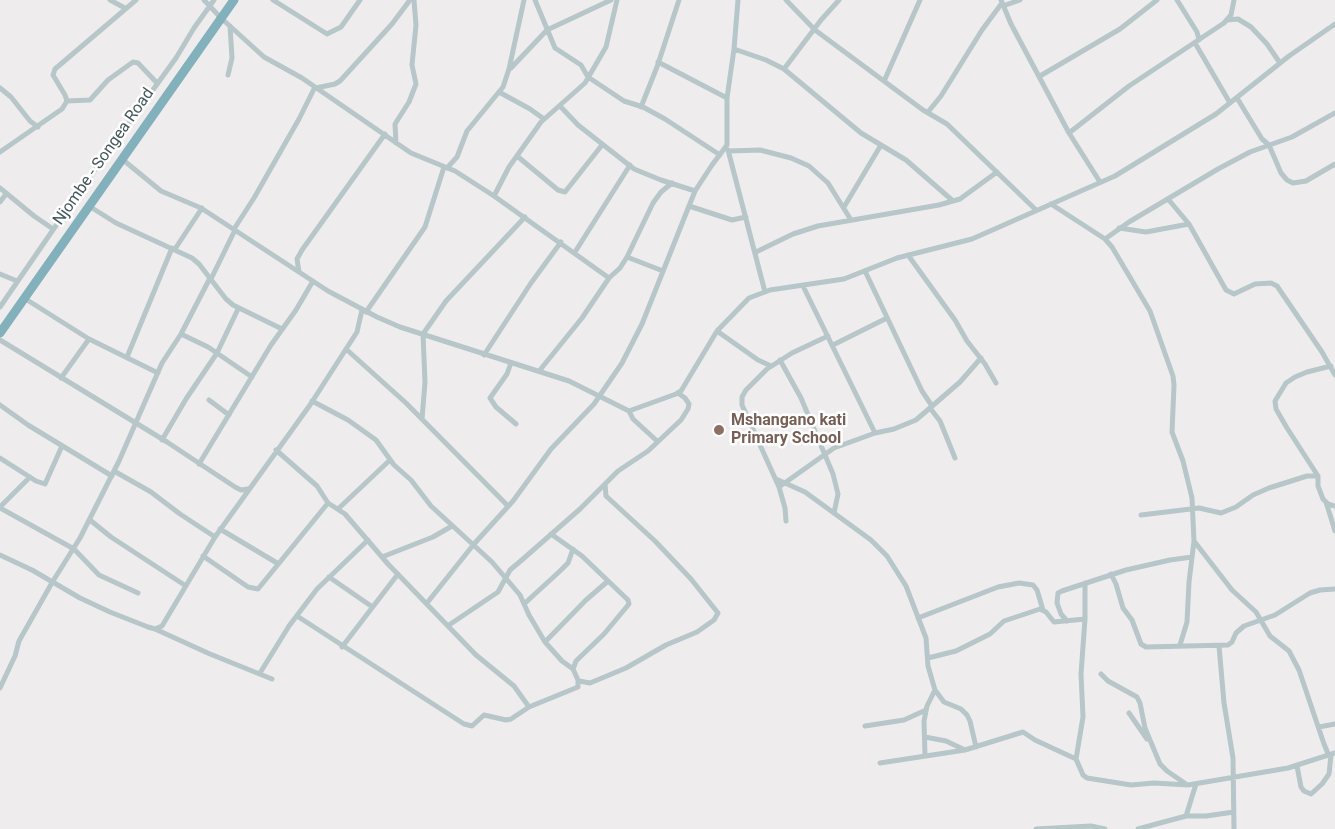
<!DOCTYPE html>
<style>
body{margin:0}
canvas{display:block;background:#efeced}
</style>
<canvas width="1335" height="829"></canvas>
<script>
const ctx = document.querySelector('canvas').getContext('2d');
ctx.lineJoin = 'round';
const shape = rows => new Path2D(rows.map(r => 'M' + r).join(''));
function trace(path, color, width, dash) { ctx.strokeStyle = color; ctx.lineWidth = width; ctx.lineCap = dash ? 'butt' : 'round'; ctx.setLineDash(dash || []); ctx.stroke(path); }
function write(font, color, halo, rows, align = 'center') {
  ctx.font = font + ' Roboto,sans-serif'; ctx.lineWidth = 5; ctx.setLineDash([]); ctx.textBaseline = 'middle'; ctx.strokeStyle = halo; ctx.fillStyle = color; for (const [text, x, y, turn = 0] of rows) {
    ctx.save(); ctx.translate(x, y); ctx.rotate((+turn || 0) * Math.PI / 180); ctx.textAlign = isNaN(turn) ? turn : align; if (halo) ctx.strokeText(text, 0, 0); ctx.fillText(text, 0, 0); ctx.restore();
  }
}
const street = shape([
 [110,0,125,8],
 [204,0,221,18,264,57,302,78,411,153,455,171,494,196,609,278],
 [273,0,327,34,341,27,360,0],
 [535,0,555,48,581,65,588,77,624,101,643,107,665,119,720,155],
 [786,0,815,30,923,110,947,124,1036,210],
 [1001,0,1011,24,1069,133,1100,182],
 [1177,0,1197,32,1199,40],
 [1003,6,1020,0],
 [1228,20,1238,19,1251,27,1267,44,1280,63],
 [1195,43,1230,103],
 [734,49,766,60,784,69,861,133,906,160,953,201],
 [658,62,727,98],
 [511,68,547,30,611,0],
 [784,69,821,20,839,0],
 [228,75,232,58,230,26],
 [1040,76,1120,29,1157,0],
 [885,79,920,0],
 [0,88,11,97,30,121,38,127],
 [316,88,335,84,340,81,392,24,410,0],
 [499,92,530,109,544,119],
 [1237,98,1262,139,1269,145,1281,173,1287,180,1293,183,1306,181,1335,164],
 [67,101,90,100,108,80,133,62,138,63,157,83],
 [560,106,578,125,634,169,661,180,695,191],
 [641,107,657,67,679,0],
 [928,112,941,96,982,30,1002,3],
 [1069,133,1129,86,1224,23,1231,15,1234,0],
 [396,143,395,124,409,102,416,84,412,65,416,25,414,0],
 [728,150,765,292],
 [729,151,760,150,791,158,809,166,828,183,851,220],
 [0,152,62,109,67,101,65,95,53,75,55,69,136,0],
 [517,156,558,190,565,192,602,145],
 [122,159,161,191,201,208,328,291,377,317,400,327,569,381,629,411,676,394,681,391,717,331,749,298,770,290,844,279,897,258,972,239,1115,176,1216,114,1289,56,1335,24],
 [447,168,457,157,467,131,503,87,509,69,524,0],
 [0,188,34,216,53,229],
 [494,196,509,167,541,122,585,83,606,47,617,0],
 [1168,199,1189,224,1226,290,1234,294,1255,284,1271,283,1277,286,1322,352,1335,375],
 [0,202,6,194],
 [1051,204,1105,239,1112,247,1150,311,1173,376,1174,385,1172,432,1183,461,1192,498,1194,541,1189,582,1187,622,1180,645],
 [89,206,116,223,192,258,199,264,226,299,233,305,282,329],
 [689,206,732,220,746,217],
 [844,207,881,145],
 [1119,228,1146,232,1189,224],
 [234,229,254,198,299,119,315,87],
 [1105,239,1129,222,1218,169,1250,152,1292,137,1335,113],
 [175,249,202,208],
 [575,252,630,165],
 [756,252,793,234,818,226,939,205,960,199,997,172],
 [908,255,955,320,967,341,985,364,996,383],
 [627,257,663,271],
 [865,271,922,391,932,406],
 [299,272,297,259,302,250,385,134],
 [0,274,17,281],
 [211,279,235,230],
 [803,286,875,433],
 [24,298,89,339,158,373],
 [0,307,79,192,176,58,194,28,214,0],
 [366,312,425,227,444,167],
 [717,331,758,360,771,366],
 [181,334,208,347,252,377],
 [0,340,167,442,235,487,241,490,248,489],
 [833,345,887,318],
 [346,349,406,403,508,506],
 [484,355,531,283,561,242],
 [127,357,172,248],
 [780,360,801,398,833,474,838,494,834,513],
 [511,363,507,374,490,398,496,407,516,424],
 [1331,366,1307,372,1295,377,1286,383,1275,401,1276,409,1287,428,1318,476,1318,486,1323,499,1328,504,1335,506],
 [540,370,582,318,609,278,620,268,627,257,653,203,661,192,672,183],
 [61,378,89,339],
 [209,400,229,415],
 [312,401,348,420,376,440,394,465,411,480,431,506,492,562,520,595,529,615,545,642,562,661,573,669],
 [0,405,28,425,112,476],
 [930,408,940,421,955,458],
 [629,411,633,419,657,441],
 [422,419,425,382,423,334,446,301,525,217],
 [162,440,186,399,217,353,238,309],
 [276,450,317,486,328,503,345,514,388,564,476,655,514,686,529,707],
 [0,458,36,481,45,484,62,446],
 [199,464,271,345,296,310,313,281],
 [114,471,151,492,180,514,215,537],
 [776,479,805,492,871,540,887,556,906,586,926,638,928,666,935,690,927,706,924,721,925,755],
 [779,487,834,448,875,433,894,429,916,420,960,382,981,358],
 [1326,502,1335,531],
 [0,507,30,477],
 [0,508,74,549,99,575,138,593],
 [338,509,390,460],
 [1141,515,1199,508,1221,513,1236,507,1253,495,1269,488,1307,476,1318,476],
 [90,520,111,537,186,586],
 [786,521,785,508,779,487,742,405,742,397,746,390,767,369,792,353,828,336],
 [220,529,277,563],
 [1194,541,1232,590,1256,612,1270,636,1289,651,1299,670,1324,744,1329,756],
 [0,555,32,570,80,598,110,612,148,627,155,629,162,626,215,537,310,405,357,332,362,310],
 [203,556,248,587,258,589,328,503],
 [382,557,433,537,452,526],
 [1111,574,1116,584,1123,608,1132,620,1141,644,1146,647,1228,645,1232,642,1236,633,1244,626,1275,615,1310,593,1320,590,1335,589],
 [329,577,371,606],
 [427,603,474,544,513,501,551,449,594,404,622,363,642,324,695,191,712,165,727,145,727,98,734,49,738,0],
 [524,604,560,571,568,563,573,549],
 [297,616,464,724,472,726,484,715,506,720,511,719,529,707,578,687,578,680,573,669,576,661,604,634,629,604,628,600,582,556,551,534],
 [918,618,998,587,1019,583,1033,585,1037,590,1043,610],
 [1067,621,1061,614,1057,603,1058,593,1062,591,1126,570,1170,560,1192,557],
 [449,625,498,592,510,570,523,559,580,509,618,471,648,451,681,420,688,409,689,404,685,398,678,393],
 [155,629,210,654,272,679],
 [545,642,586,600,608,581],
 [1219,646,1224,703,1233,758,1234,829],
 [342,647,398,574],
 [928,658,956,651,990,634,1004,621,1040,609,1046,612,1054,622,1085,619],
 [260,673,289,626,317,589,368,540],
 [1101,674,1108,681,1137,697,1140,703,1145,728,1160,764,1167,771,1186,784],
 [579,681,590,683,626,668,666,645,697,632,714,620,718,613,691,579,655,541,606,496,605,484],
 [0,688,15,656,19,641,53,581,80,538,119,461,162,363,181,334,210,278],
 [935,690,944,702,961,709,967,715,970,721,976,747],
 [1129,713,1147,739],
 [865,726,904,720,926,710],
 [1319,727,1335,724],
 [925,737,946,741,965,750],
 [1076,759,1083,717,1081,674,1085,619,1085,583],
 [880,763,965,750,1023,732,1035,740,1076,759,1083,775,1087,778,1131,785,1154,783,1188,785,1288,768,1335,753],
 [1297,766,1301,787,1304,791,1311,794,1322,784,1329,774,1331,755],
 [1186,816,1206,816,1234,812],
 [1036,829,1091,826,1105,829],
 [1138,829,1186,816,1196,784]
]);
const highway = shape([
 [0,333,234,0]
]);
const markers = [
 [719,430,6,"#8d6e63"]
];
const streetNames = [
 ["Njombe - Songea Road",104,157,-55]
];
const educationNames = [
 ["Mshangano kati",731,421],
 ["Primary School",731,439]
];
trace(street, '#b7c6c9', 5);
trace(highway, '#82b1bc', 9);
for (const [x, y, r, color] of markers) { const dot = new Path2D(); dot.arc(x, y, r, 0, 2 * Math.PI); ctx.fillStyle = color; ctx.fill(dot); trace(dot, '#fff', 2); }
write('16px', '#445659', '#fff', streetNames);
write('bold 16px', '#785e54', '#fff', educationNames, 'left');
</script>
